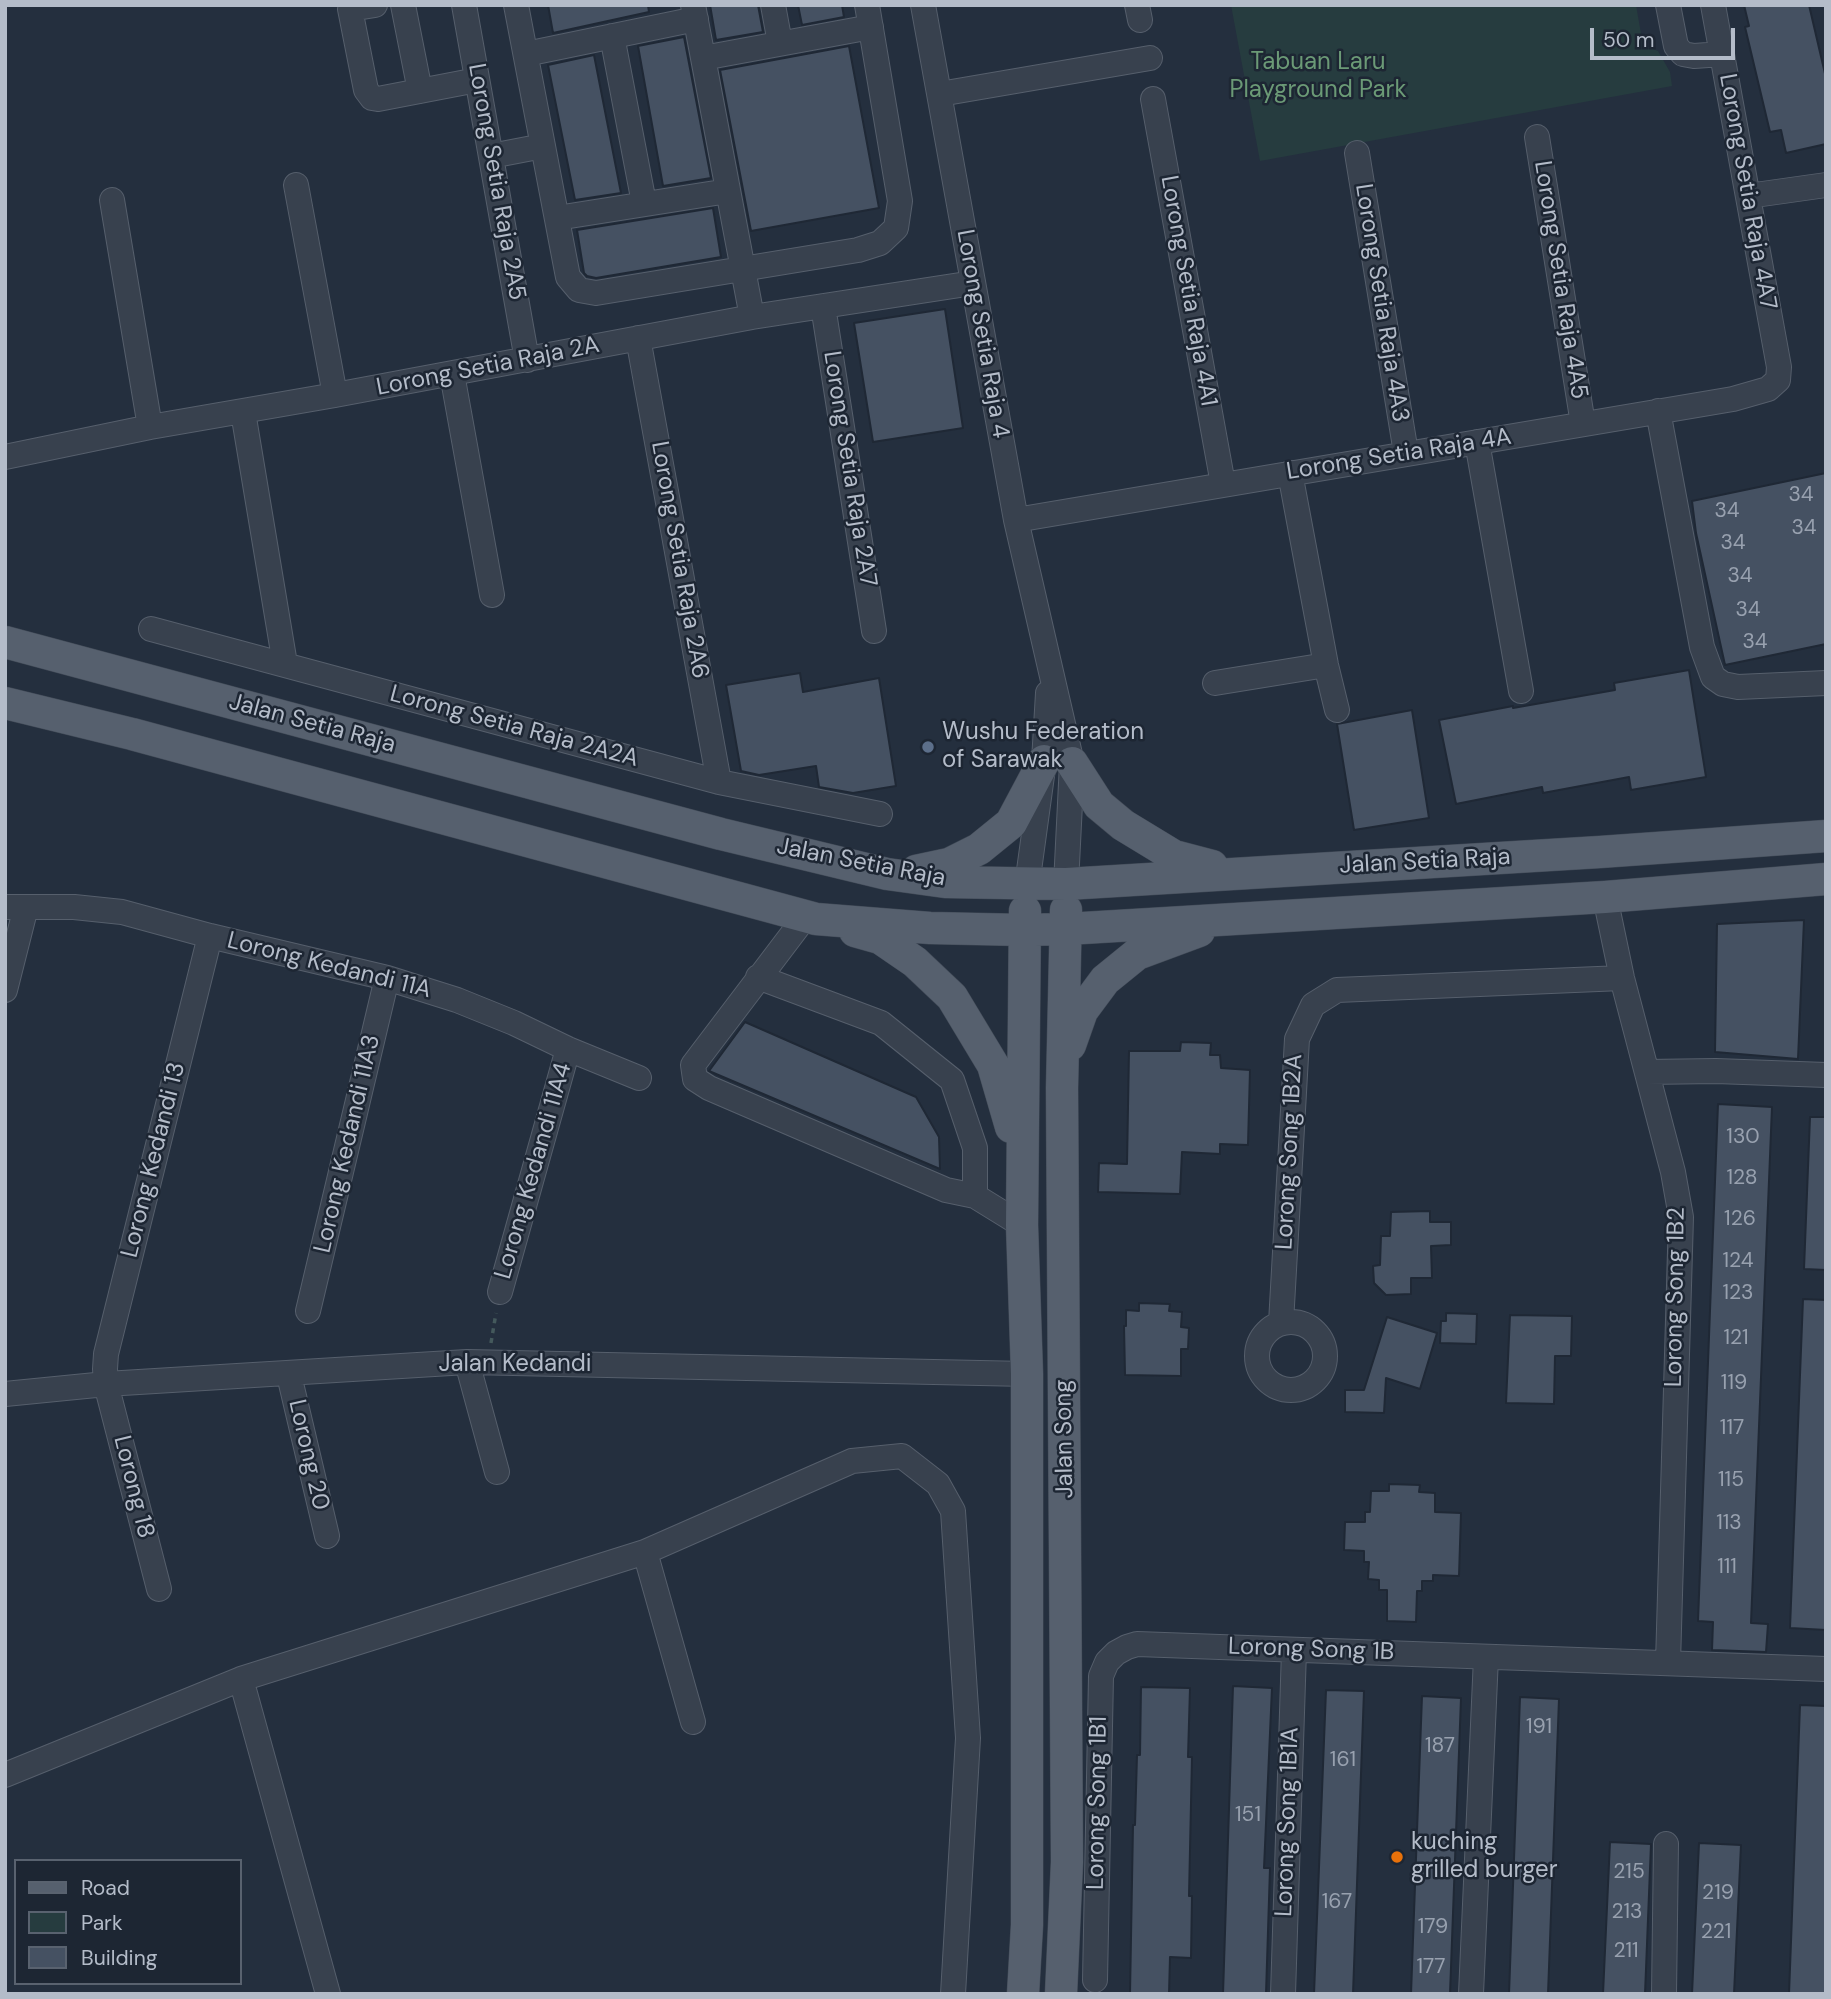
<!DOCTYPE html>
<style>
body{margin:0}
#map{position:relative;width:1831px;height:1999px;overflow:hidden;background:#242f3e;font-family:"DM Sans",sans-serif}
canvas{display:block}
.frame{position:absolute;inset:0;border:7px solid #b4bcc9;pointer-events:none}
.legend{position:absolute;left:14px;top:1859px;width:228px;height:126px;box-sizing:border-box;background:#1d2633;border:2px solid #59626f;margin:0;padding:9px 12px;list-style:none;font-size:21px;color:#b4bcc9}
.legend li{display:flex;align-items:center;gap:14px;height:35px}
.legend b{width:35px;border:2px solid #59626f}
.scale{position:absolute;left:1590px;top:28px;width:145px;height:32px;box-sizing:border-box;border:4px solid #b4bcc9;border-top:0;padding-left:9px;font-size:21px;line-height:24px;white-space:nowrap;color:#b4bcc9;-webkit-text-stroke:5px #1d2633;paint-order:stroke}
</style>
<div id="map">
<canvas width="1831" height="1999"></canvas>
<div class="frame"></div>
<ul class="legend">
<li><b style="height:9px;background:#56606e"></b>Road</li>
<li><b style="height:19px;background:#263c3f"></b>Park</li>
<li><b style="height:19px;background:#455162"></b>Building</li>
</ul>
<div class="scale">50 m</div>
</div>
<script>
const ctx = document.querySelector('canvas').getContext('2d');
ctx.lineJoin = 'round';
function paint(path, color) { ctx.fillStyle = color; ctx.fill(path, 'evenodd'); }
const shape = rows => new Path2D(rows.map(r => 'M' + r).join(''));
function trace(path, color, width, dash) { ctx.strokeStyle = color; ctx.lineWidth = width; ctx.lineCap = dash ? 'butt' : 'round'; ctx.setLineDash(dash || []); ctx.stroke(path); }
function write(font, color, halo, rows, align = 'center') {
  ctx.font = font + ' "DM Sans",sans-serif'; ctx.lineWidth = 5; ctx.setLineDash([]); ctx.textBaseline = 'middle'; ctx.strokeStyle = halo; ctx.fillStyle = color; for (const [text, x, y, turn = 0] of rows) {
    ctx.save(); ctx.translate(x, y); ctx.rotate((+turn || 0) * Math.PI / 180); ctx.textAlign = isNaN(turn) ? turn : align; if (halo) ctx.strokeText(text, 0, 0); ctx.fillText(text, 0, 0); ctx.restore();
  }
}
const green = shape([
 [1231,5,1610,5,1614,7,1616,5,1636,5,1643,45,1658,51,1670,72,1672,86,1260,161]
]);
const building = shape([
 [548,5,648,5,649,12,553,33,548,5],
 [710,5,758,5,763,32,716,40,710,5],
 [798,5,842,5,844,17,802,25,798,5],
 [1744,5,1809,5,1826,78,1826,144,1786,153,1781,130,1770,132,1745,27,1749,26,1744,5],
 [684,37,711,178,663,186,638,46,684,37],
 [849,46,879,208,751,231,720,70,849,46],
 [594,55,621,193,575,200,548,65,594,55],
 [713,208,721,257,596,278,587,276,584,273,577,230,713,208],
 [945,309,963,428,873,442,854,323,945,309],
 [1826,473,1826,644,1725,665,1696,533,1692,501,1826,473],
 [1689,670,1706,777,1631,790,1629,777,1543,793,1542,787,1456,804,1439,720,1513,706,1513,708,1615,690,1614,683,1689,670],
 [800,673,803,692,879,678,896,786,853,793,819,787,816,766,759,775,741,771,726,685,800,673],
 [1412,710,1429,818,1354,830,1337,724,1412,710],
 [1804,920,1798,1059,1715,1052,1717,924,1804,920],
 [745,1022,916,1097,939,1137,940,1169,709,1071,745,1022],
 [1181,1042,1211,1043,1210,1055,1220,1055,1221,1068,1250,1070,1248,1145,1220,1144,1220,1154,1182,1152,1180,1194,1098,1192,1099,1163,1127,1164,1129,1051,1180,1051,1181,1042],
 [1718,1104,1772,1107,1751,1623,1768,1624,1766,1652,1712,1650,1713,1622,1698,1621,1718,1104],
 [1810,1117,1826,1117,1826,1270,1804,1269,1810,1117],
 [1430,1211,1430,1222,1451,1222,1451,1245,1431,1246,1432,1278,1411,1278,1411,1294,1386,1295,1374,1283,1373,1266,1380,1265,1381,1236,1390,1236,1391,1212,1430,1211],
 [1803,1299,1826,1300,1826,1630,1790,1628,1803,1299],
 [1139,1303,1170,1304,1169,1311,1182,1312,1181,1327,1189,1328,1188,1349,1181,1349,1181,1376,1125,1375,1124,1326,1126,1326,1126,1310,1139,1311,1139,1303],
 [1446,1313,1477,1314,1476,1344,1440,1343,1441,1321,1446,1321,1446,1313],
 [1510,1315,1572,1316,1571,1356,1555,1356,1554,1404,1506,1403,1510,1315],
 [1387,1317,1437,1333,1420,1389,1386,1378,1384,1413,1345,1412,1345,1390,1364,1390,1387,1317],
 [1389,1484,1420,1485,1419,1492,1435,1493,1435,1512,1461,1513,1459,1576,1433,1575,1433,1581,1422,1581,1422,1591,1417,1591,1416,1622,1387,1621,1387,1590,1379,1590,1379,1580,1368,1579,1369,1562,1364,1562,1364,1551,1344,1550,1345,1522,1365,1522,1365,1512,1370,1512,1371,1491,1389,1491,1389,1484],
 [1233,1686,1272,1688,1264,1868,1270,1868,1266,1994,1223,1994,1233,1686],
 [1141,1687,1190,1688,1188,1757,1192,1757,1189,1896,1192,1896,1191,1958,1170,1957,1169,1994,1130,1994,1133,1825,1135,1825,1137,1755,1140,1755,1141,1687],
 [1326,1690,1364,1691,1353,1994,1314,1994,1326,1690],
 [1422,1696,1461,1698,1450,1994,1411,1994,1422,1696],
 [1520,1697,1559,1699,1548,1994,1509,1994,1520,1697],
 [1800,1705,1826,1706,1826,1994,1789,1994,1800,1705],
 [1610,1842,1651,1844,1645,1994,1603,1994,1610,1842],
 [1699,1843,1741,1845,1734,1994,1692,1994,1699,1843]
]);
const path = shape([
 [491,1343,496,1313]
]);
const minor = shape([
 [375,5,350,9,366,90,372,98,378,99,477,80],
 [403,5,420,91],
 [464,5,527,360],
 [516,5,568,277,579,290,596,293,858,250,880,243,896,228,900,201,867,5],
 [693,5,752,317],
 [773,5,780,43],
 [923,5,1016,520,1072,763,1066,884],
 [1137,5,1140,20],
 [1668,5,1676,46,1683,54,1694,56,1722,54],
 [612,36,644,203],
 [526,54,696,19],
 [703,58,871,27],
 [940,94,1150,58],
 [1153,99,1223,484],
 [1537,137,1583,424],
 [1357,153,1406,453],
 [491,156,543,146],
 [296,185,335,395],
 [1748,196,1826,185],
 [112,200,150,427],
 [557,218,728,191],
 [823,306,874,631],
 [638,338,719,782],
 [452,374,492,595],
 [1658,411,1702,647,1713,677,1723,684,1738,687,1826,683],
 [243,412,285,664],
 [1477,442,1521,691],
 [5,457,150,427,335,395,752,317,973,283],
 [1290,473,1326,665,1337,710],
 [1016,520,1733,399,1768,389,1778,380,1779,367,1713,5],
 [151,629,719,782,880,814],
 [1215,683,1326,665],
 [1027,885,1044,761,1048,693],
 [1605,897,1622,978,1673,1172,1681,1217,1668,1663],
 [5,907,74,907,122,912,210,936,387,978,457,1000,514,1023,568,1049,639,1078],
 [806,916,693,1065,695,1079,709,1088,946,1190,975,1196,1022,1225],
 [758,977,881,1023,952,1080,975,1148,975,1196],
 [5,990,26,907],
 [1647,1072,1716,1071,1826,1075],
 [500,1292,568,1049],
 [308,1311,387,978],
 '1257 1356a34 34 0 1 1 68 0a34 34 0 1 1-68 0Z',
 [1281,1323,1297,1039,1313,1005,1337,990,1622,978],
 [467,1362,497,1472],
 [289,1375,327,1536],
 [5,1394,106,1384,467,1362,1027,1374],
 [645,1552,693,1722],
 [159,1589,106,1384,105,1369,106,1354,210,936],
 [241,1679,645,1552,852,1461,902,1456,938,1484,953,1511,968,1738,953,1994],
 [5,1775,241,1679,328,1994],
 [1095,1980,1101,1676,1107,1662,1116,1653,1127,1647,1137,1644,1826,1669],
 [1283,1994,1294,1650],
 [1471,1994,1486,1657],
 [1664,1994,1666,1844]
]);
const major = shape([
 [5,642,721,834,887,874,945,882,1066,884,1600,852,1826,836],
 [5,703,132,734,816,919,930,928,1024,930,1066,929,1605,897,1826,879],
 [1072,763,1099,805,1123,825,1174,856,1212,866],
 [916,871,949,864,979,849,1011,823,1044,761],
 [855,931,880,938,915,962,952,997,993,1065,1011,1127],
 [1070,1045,1082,1011,1105,980,1137,954,1199,931],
 [1023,1994,1027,1925,1027,1374,1022,1225,1025,911],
 [1061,1994,1067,1862,1062,1088,1066,910]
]);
const markers = [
 [928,747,7,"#5c6f8a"],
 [1397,1857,7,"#e8710a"]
];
const numberNames = [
 ["34",1801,495],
 ["34",1727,511],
 ["34",1804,528],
 ["34",1733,543],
 ["34",1740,576],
 ["34",1748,610],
 ["34",1755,642],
 ["130",1743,1137],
 ["128",1742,1178],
 ["126",1740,1219],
 ["124",1738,1261],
 ["123",1738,1293],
 ["121",1736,1338],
 ["119",1734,1383],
 ["117",1732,1428],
 ["115",1731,1480],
 ["113",1729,1523],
 ["111",1727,1567],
 ["191",1539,1727],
 ["187",1440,1746],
 ["161",1343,1760],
 ["151",1248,1815],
 ["215",1629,1872],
 ["219",1718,1893],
 ["167",1337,1902],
 ["213",1627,1912],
 ["179",1433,1927],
 ["221",1716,1932],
 ["211",1626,1951],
 ["177",1431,1967]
];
const parkNames = [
 ["Tabuan Laru",1318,63],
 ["Playground Park",1318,91]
];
const streetNames = [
 ["Lorong Setia Raja 2A5",496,182,80],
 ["Lorong Setia Raja 4A7",1747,192,80],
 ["Lorong Setia Raja 4A5",1560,280,81],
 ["Lorong Setia Raja 4A1",1188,291,80],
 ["Lorong Setia Raja 4A3",1381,303,81],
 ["Lorong Setia Raja 4",982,334,80],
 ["Lorong Setia Raja 2A",488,367,-11],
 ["Lorong Setia Raja 4A",1399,455,-9],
 ["Lorong Setia Raja 2A7",849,469,81],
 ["Lorong Setia Raja 2A6",679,560,80],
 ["Jalan Setia Raja",312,724,15],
 ["Lorong Setia Raja 2A2A",514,727,15],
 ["Jalan Setia Raja",1425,862,-3],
 ["Jalan Setia Raja",861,863,11],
 ["Lorong Kedandi 11A",329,966,14],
 ["Lorong Kedandi 11A3",348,1144,-77],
 ["Lorong Song 1B2A",1290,1152,-87],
 ["Lorong Kedandi 13",154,1160,-76],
 ["Lorong Kedandi 11A4",534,1171,-74],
 ["Lorong Song 1B2",1676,1297,-89],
 ["Jalan Kedandi",515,1365],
 ["Jalan Song",1065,1439,-91],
 ["Lorong 20",308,1455,77],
 ["Lorong 18",133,1487,76],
 ["Lorong Song 1B",1311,1650,2],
 ["Lorong Song 1B1",1098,1803,-89],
 ["Lorong Song 1B1A",1288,1822,-88]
];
const poiNames = [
 ["Wushu Federation",942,733],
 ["of Sarawak",942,761],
 ["kuching",1411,1843],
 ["grilled burger",1411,1871]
];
paint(green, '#263c3f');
paint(building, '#455162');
trace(building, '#1f2835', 2);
trace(minor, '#565f6c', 26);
trace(major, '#414a57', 33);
trace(path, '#44595c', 3.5, [5, 5]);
trace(minor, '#38414e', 24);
trace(major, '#56606e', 32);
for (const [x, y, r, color] of markers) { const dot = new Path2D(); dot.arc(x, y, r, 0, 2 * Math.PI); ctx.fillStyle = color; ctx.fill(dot); trace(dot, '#1d2633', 2.5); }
write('21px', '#98a1af', null, numberNames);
write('24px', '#6b9a76', '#1d2633', parkNames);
write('24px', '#b4bcc9', '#1d2633', streetNames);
write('24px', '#b4bcc9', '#1d2633', poiNames, 'left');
</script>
